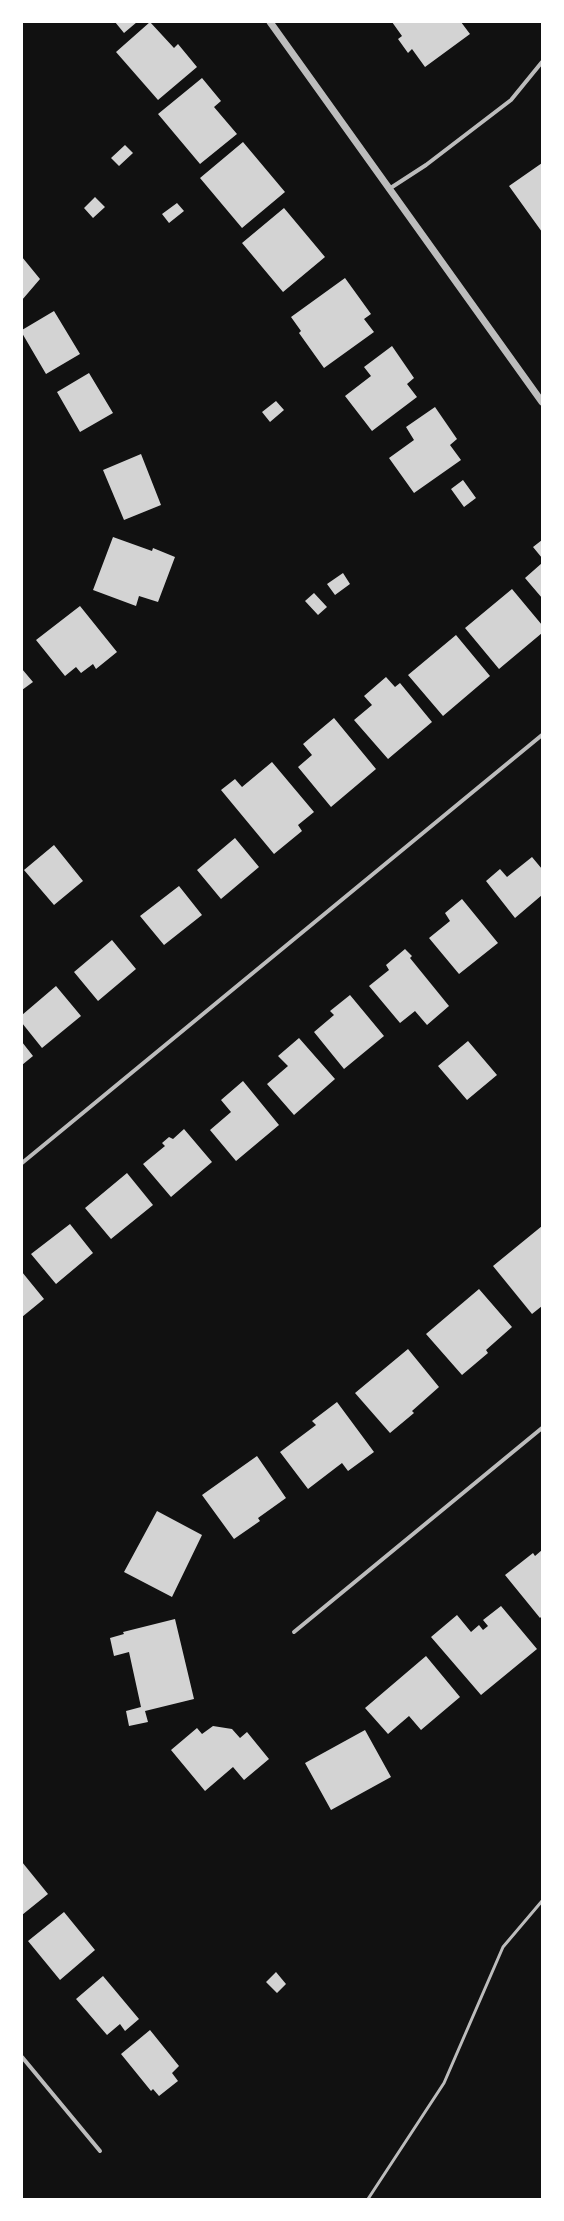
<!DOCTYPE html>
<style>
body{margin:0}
#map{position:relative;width:564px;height:2221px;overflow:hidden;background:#111;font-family:Figtree,sans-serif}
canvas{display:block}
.frame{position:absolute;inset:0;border:23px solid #fff;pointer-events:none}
</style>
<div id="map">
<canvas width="564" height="2221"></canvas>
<div class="frame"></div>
</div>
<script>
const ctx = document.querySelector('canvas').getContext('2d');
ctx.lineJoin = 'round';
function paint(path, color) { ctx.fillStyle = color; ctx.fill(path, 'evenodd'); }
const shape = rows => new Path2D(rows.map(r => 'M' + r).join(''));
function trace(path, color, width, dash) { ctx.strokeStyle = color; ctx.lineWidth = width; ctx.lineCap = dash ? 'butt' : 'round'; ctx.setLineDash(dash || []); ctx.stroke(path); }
const building = shape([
 [115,22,137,22,124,33],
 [150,22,174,48,178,44,197,67,158,100,116,52],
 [392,22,461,22,470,34,425,67,412,49,408,53,398,39,402,36],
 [202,78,221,101,214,107,237,134,200,164,158,114],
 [243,142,285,192,242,228,200,178],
 [125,145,133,153,119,166,111,158],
 [542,163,542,232,509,186],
 [95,197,105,207,93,218,84,208],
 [177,203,184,211,169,223,162,214],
 [284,208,325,257,283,292,242,243],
 [22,257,40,279,22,300],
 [345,278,371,314,364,319,374,332,324,368,299,333,301,331,291,317],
 [54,311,80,354,46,374,22,333,22,330],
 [392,346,414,378,407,384,417,397,372,431,345,396,371,376,364,367],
 [89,373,113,413,80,432,57,392],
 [276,401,284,410,270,422,262,412],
 [435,407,457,439,450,445,461,460,414,493,389,458,414,440,406,427],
 [141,454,161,505,124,520,103,470],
 [463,480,476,498,464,507,451,489],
 [113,537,152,551,153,548,175,557,158,602,139,596,136,606,93,590],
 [542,540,542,558,533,547],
 [542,563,542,598,525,578],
 [343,573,350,584,335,595,327,584],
 [512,589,542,625,542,633,499,669,465,628],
 [314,593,327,607,318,615,305,601],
 [80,606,117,652,96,669,93,664,81,673,76,667,65,676,36,640],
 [456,635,490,676,443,716,408,675],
 [22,669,33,682,22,690],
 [386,677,395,687,400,683,432,722,388,759,354,720,372,705,364,696],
 [334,718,376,769,331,807,298,767,312,755,303,744],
 [272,762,314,812,298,825,302,831,274,854,221,790,235,779,242,787],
 [235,838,259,867,221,899,197,870],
 [54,845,83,881,54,905,24,870],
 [532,857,542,869,542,895,515,918,486,881,500,869,507,877],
 [179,886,202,915,164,945,140,916],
 [462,899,498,943,459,974,429,938,450,921,445,913],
 [112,940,136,969,98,1001,74,972],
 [405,949,412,956,410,958,449,1006,427,1025,415,1011,400,1023,369,986,389,970,386,965],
 [56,986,81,1016,42,1048,22,1023,22,1015],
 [350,995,384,1036,344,1069,314,1032,334,1015,330,1011],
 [299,1038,335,1079,294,1115,267,1084,288,1066,278,1056],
 [468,1041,497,1075,467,1100,438,1066],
 [22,1042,33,1056,22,1065],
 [243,1081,279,1125,236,1161,210,1130,231,1112,221,1100],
 [184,1129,212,1162,171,1197,143,1164,165,1146,162,1143,169,1137,173,1139],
 [127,1173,153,1205,111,1239,85,1208],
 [70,1224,93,1253,56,1284,31,1254],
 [542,1226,542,1306,532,1314,493,1266],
 [22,1272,44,1299,22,1317],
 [479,1289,512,1327,486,1350,488,1353,462,1375,426,1334],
 [408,1349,439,1387,412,1411,414,1413,390,1433,355,1393],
 [337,1402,374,1452,348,1471,342,1463,308,1489,280,1452,316,1425,312,1421],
 [257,1456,286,1498,258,1518,260,1521,234,1539,202,1495],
 [157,1511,202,1535,172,1597,124,1572],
 [542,1550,542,1616,540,1618,505,1575,533,1553,535,1556],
 [501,1606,537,1649,481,1695,431,1637,457,1615,471,1632,479,1625,483,1630,488,1626,483,1620],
 [175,1619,194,1699,145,1711,148,1722,129,1726,126,1711,141,1707,129,1652,114,1656,110,1638,124,1634,123,1632],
 [426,1656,460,1697,421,1730,409,1716,388,1734,365,1708],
 [213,1726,232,1729,240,1738,247,1732,269,1759,244,1780,233,1767,205,1791,171,1750,197,1728,202,1734],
 [365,1730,391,1777,331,1810,305,1763],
 [22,1862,48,1894,22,1915],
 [64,1912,95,1950,60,1980,28,1941],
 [276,1972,286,1984,277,1993,266,1982],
 [103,1976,139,2019,125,2031,120,2024,107,2035,76,1999],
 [150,2030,179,2066,172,2073,178,2081,159,2096,153,2089,151,2091,121,2054]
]);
const service = shape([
 [368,2199,444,2083,503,1947,542,1901]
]);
const minor = shape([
 [389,189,426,165,511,100,542,62],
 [22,1163,542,735],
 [294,1632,542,1428],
 [22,2057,100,2151]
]);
const tertiary = shape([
 [270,22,542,402]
]);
paint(building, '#d3d3d3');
trace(service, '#bcbcbc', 3);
trace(minor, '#bcbcbc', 4);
trace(tertiary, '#bcbcbc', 7);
</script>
